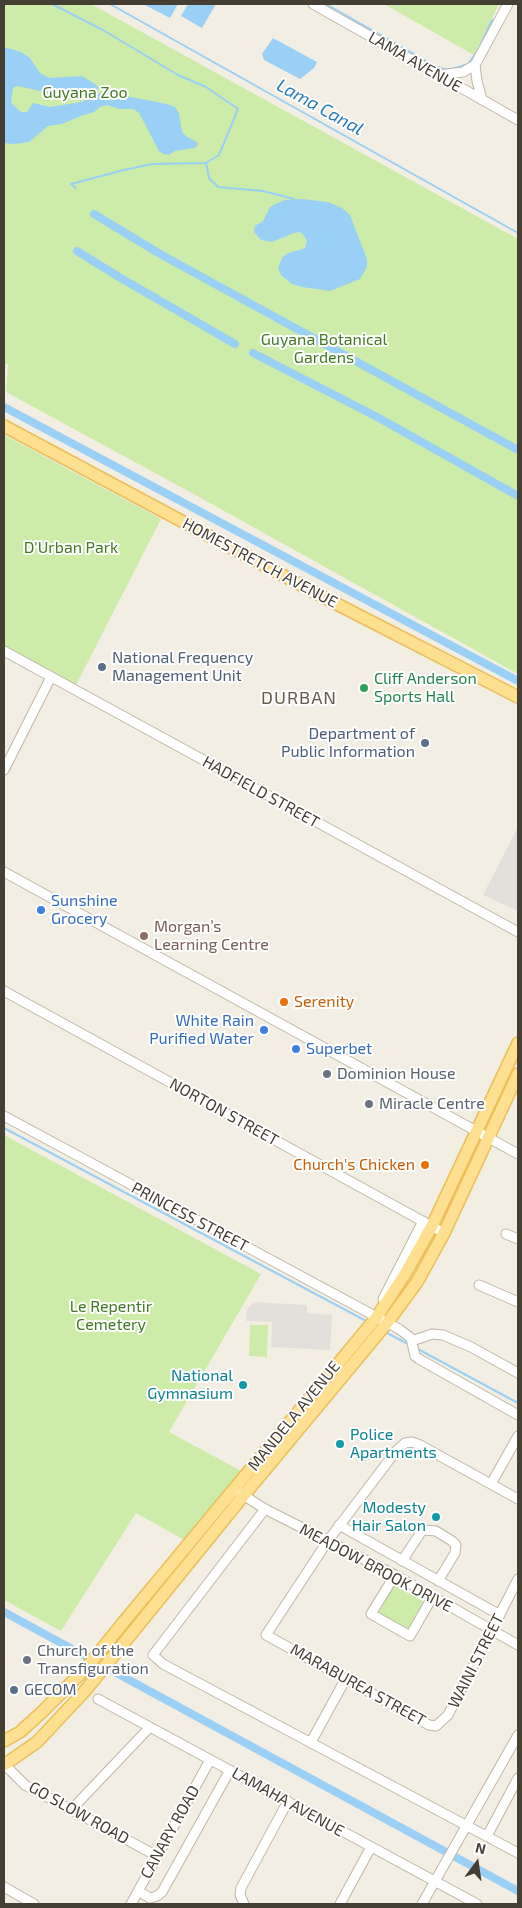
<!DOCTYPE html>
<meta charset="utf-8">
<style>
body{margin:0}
#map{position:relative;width:522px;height:1908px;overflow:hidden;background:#f3eee3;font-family:"Exo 2",sans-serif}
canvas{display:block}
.frame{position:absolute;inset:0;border:5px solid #453e33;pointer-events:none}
.north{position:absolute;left:452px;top:1838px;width:50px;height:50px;-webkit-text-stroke:4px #fff;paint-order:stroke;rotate:14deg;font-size:14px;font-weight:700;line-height:20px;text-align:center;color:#453e33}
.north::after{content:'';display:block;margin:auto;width:18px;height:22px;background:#453e33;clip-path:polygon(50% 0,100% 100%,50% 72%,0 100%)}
</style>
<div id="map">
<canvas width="522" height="1908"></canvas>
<div class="frame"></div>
<div class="north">N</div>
</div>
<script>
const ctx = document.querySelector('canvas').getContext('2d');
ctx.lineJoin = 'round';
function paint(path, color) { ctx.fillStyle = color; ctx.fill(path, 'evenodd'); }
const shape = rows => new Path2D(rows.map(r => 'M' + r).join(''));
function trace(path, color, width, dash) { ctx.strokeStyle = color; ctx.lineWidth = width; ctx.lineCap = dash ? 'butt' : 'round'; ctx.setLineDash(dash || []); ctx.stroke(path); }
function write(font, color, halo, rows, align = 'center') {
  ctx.font = font + ' "Exo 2",sans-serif'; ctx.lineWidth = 4; ctx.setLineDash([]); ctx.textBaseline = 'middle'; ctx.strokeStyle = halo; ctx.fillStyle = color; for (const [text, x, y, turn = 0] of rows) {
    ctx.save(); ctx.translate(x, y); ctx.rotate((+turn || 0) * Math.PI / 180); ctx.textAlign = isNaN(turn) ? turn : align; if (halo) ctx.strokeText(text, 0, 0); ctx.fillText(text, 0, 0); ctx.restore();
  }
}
const green = shape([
 [4,4,91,4,518,239,518,674,190,492,6,392,8,365,4,363],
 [384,4,499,4,474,55],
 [4,435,161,519,76,685,4,646],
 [4,1135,261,1274,169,1432,243,1472,186,1541,136,1513,61,1631,4,1600],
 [250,1325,268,1325,267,1357,249,1356],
 [394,1585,424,1601,408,1629,379,1613]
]);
const parking = shape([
 [518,827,518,911,483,895],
 [254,1302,307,1305,307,1313,332,1315,330,1350,271,1347,272,1322,246,1321,247,1309]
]);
const water = shape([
 [143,4,178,4,170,18],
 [188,4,216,4,202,28,181,16],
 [273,38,317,62,314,68,300,79,264,60,262,54],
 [4,47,21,52,30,58,40,73,50,78,82,76,95,84,99,88,95,93,85,97,64,99,55,94,17,86,13,88,11,103,21,112,27,112,33,103,50,107,81,102,92,98,102,92,110,90,121,95,167,104,175,107,179,113,182,132,187,137,197,142,198,144,195,148,175,151,169,155,163,154,159,151,139,113,134,109,120,109,107,105,100,107,94,112,81,116,62,124,48,126,29,142,14,144,4,143],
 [302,199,328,202,342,208,350,215,367,259,367,267,360,279,330,291,302,287,292,284,281,275,278,268,282,258,286,254,305,248,307,241,305,237,300,232,294,233,272,242,261,240,254,232,255,226,263,221,270,207,275,204,285,200]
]);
const stream = shape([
 [52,4,103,30,178,75,206,87,238,109,219,155,206,163,152,164,124,170,71,184,76,188],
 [110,4,518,233],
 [326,4,437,67,444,69,452,69,468,64,478,50,492,20],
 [206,163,209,178,218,187,263,191,294,199],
 [4,1128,368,1322],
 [385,1332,410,1345],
 [416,1348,518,1403]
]);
const canal = shape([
 [94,214,160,254,518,450],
 [77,251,119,277,235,344],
 [253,353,379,418,518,496],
 [4,407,518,681],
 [4,1612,518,1891]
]);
const minor = shape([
 [313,4,518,120],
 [475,65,477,81,482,100],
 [439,75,463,72,475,65,508,4],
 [4,651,518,932],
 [4,770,51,677],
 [4,872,518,1154],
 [4,991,444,1233],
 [4,1116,399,1329,411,1338,415,1356,419,1359,518,1415],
 [506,1234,518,1239],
 [479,1285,518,1302],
 [383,1299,423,1221],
 [412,1341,432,1334,443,1335,471,1347,518,1373],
 [491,1484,518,1436],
 [240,1493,265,1509,395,1575,518,1645],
 [518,1499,420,1445,412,1442,405,1443,396,1451,327,1542,266,1635,429,1725,436,1726,448,1715,518,1579],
 [265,1509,153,1655,163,1664,518,1853],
 [339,1525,500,1615],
 [402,1561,421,1532,424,1530,436,1531,452,1541,456,1545,455,1553,438,1581],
 [395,1575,371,1614,410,1636,433,1596],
 [98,1699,477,1904],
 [311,1742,345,1680],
 [4,1764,25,1785,157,1856],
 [71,1810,150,1727],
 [487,1836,518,1778],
 [4,1887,34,1904],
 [138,1891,150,1898,157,1896,162,1892,230,1770],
 [131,1904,210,1760],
 [244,1904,240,1895,241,1888,288,1801],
 [340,1904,371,1847],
 [422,1904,518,1735]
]);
const major = shape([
 [4,426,329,600,518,697],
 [4,1741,20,1732,41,1713,88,1666,122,1624,376,1318,405,1274,432,1226,518,1043],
 [4,1765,37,1742,84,1692,244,1495,387,1323,417,1282,444,1233,518,1074]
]);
const markers = [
 [102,667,5,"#5c6f8a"],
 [364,688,5,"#2e9e5b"],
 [425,743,5,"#5c6f8a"],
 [41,910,5,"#3f7fe0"],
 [144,936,5,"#8d6e63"],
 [284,1002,5,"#e8710a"],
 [264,1030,5,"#3f7fe0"],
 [296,1049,5,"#3f7fe0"],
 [327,1074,5,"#6b7280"],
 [369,1104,5,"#6b7280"],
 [425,1165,5,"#e8710a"],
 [243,1385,5,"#0f9aa8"],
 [340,1444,5,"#0f9aa8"],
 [436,1517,5,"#0f9aa8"],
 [27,1660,5,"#6b7280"],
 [14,1690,5,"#5c6f8a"]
];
const streetNames = [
 ["LAMA AVENUE",415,62,30],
 ["HOMESTRETCH AVENUE",260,563,28],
 ["HADFIELD STREET",261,792,29],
 ["NORTON STREET",224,1112,29],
 ["PRINCESS STREET",190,1217,28],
 ["MANDELA AVENUE",294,1416,-51],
 ["MEADOW BROOK DRIVE",376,1568,28],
 ["WAINI STREET",476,1661,-63],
 ["MARABUREA STREET",358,1685,29],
 ["LAMAHA AVENUE",288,1802,29],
 ["GO SLOW ROAD",79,1813,29],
 ["CANARY ROAD",170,1832,-61]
];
const parkNames = [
 ["Guyana Zoo",85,93],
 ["Guyana Botanical",324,340],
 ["Gardens",324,358],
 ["D'Urban Park",71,548],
 ["Le Repentir",111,1307],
 ["Cemetery",111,1325]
];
const serviceNames = [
 ["National Frequency",112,658],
 ["Management Unit",112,676],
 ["Department of",415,734,"right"],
 ["Public Information",415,752,"right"],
 ["GECOM",24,1690]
];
const leisureNames = [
 ["Cliff Anderson",374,679],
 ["Sports Hall",374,697]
];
const shopNames = [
 ["Sunshine",51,901],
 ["Grocery",51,919],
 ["White Rain",254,1021,"right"],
 ["Purified Water",254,1039,"right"],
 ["Superbet",306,1049]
];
const educationNames = [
 ["Morgan’s",154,927],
 ["Learning Centre",154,945]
];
const foodNames = [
 ["Serenity",294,1002],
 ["Church's Chicken",415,1165,"right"]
];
const worshipNames = [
 ["Dominion House",337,1074],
 ["Miracle Centre",379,1104],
 ["Church of the",37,1651],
 ["Transfiguration",37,1669]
];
const cultureNames = [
 ["National",233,1376],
 ["Gymnasium",233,1394],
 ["Police",350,1435,"left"],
 ["Apartments",350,1453,"left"],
 ["Modesty",426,1508],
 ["Hair Salon",426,1526]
];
const waterNames = [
 ["Lama Canal",320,107,29]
];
const neighbourhoodNames = [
 ["DURBAN",299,698]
];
paint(green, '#cdeba9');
paint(parking, '#e3e0dc');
paint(water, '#9ad0f5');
trace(stream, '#9ad0f5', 2);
trace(canal, '#9ad0f5', 8);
trace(minor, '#bfb6a5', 11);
trace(major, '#ebbf59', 14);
trace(minor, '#fff', 9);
trace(major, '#ffdf90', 11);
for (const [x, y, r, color] of markers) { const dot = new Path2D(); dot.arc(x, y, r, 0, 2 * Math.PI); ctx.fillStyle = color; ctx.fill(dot); trace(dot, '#fff', 2); }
write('16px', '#453e33', '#fff', streetNames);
write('16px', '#447a23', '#fff', parkNames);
write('16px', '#4e5e75', '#fff', serviceNames, 'left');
write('16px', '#27864d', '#fff', leisureNames, 'left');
write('16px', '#366cbe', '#fff', shopNames, 'left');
write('16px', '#785e54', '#fff', educationNames, 'left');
write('16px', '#c56008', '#fff', foodNames, 'left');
write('16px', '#5b616d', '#fff', worshipNames, 'left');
write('16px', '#0d838f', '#fff', cultureNames, 'right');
write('italic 18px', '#267bb8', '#fff', waterNames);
ctx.letterSpacing = '1px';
write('18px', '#695c4a', '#fff', neighbourhoodNames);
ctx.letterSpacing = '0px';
</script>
